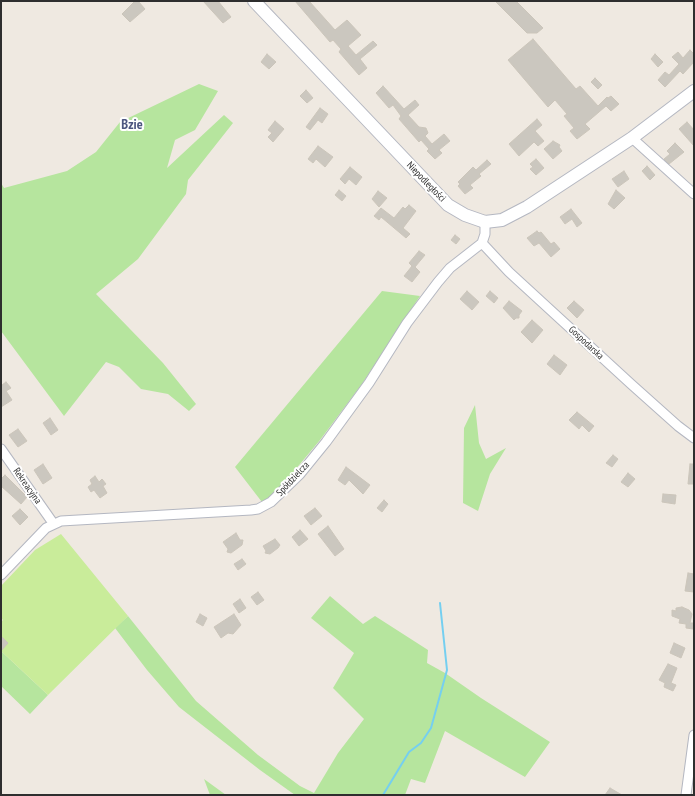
<!DOCTYPE html>
<meta charset="utf-8">
<style>
body{margin:0}
#map{position:relative;width:695px;height:796px;overflow:hidden;background:#efe9e1;font-family:"PT Sans Narrow",sans-serif}
canvas{display:block}
.frame{position:absolute;inset:0;border:2px solid #2e2e2e;pointer-events:none}
</style>
<div id="map">
<canvas width="695" height="796"></canvas>
<div class="frame"></div>
</div>
<script>
const ctx = document.querySelector('canvas').getContext('2d');
ctx.lineJoin = 'round';
function paint(path, color) { ctx.fillStyle = color; ctx.fill(path, 'evenodd'); }
const shape = rows => new Path2D(rows.map(r => 'M' + r).join(''));
function trace(path, color, width, dash) { ctx.strokeStyle = color; ctx.lineWidth = width; ctx.lineCap = dash ? 'butt' : 'round'; ctx.setLineDash(dash || []); ctx.stroke(path); }
function write(font, color, halo, rows, align = 'center') {
  ctx.font = font + ' "PT Sans Narrow",sans-serif'; ctx.lineWidth = 4; ctx.setLineDash([]); ctx.textBaseline = 'middle'; ctx.strokeStyle = halo; ctx.fillStyle = color; for (const [text, x, y, turn = 0] of rows) {
    ctx.save(); ctx.translate(x, y); ctx.rotate((+turn || 0) * Math.PI / 180); ctx.textAlign = isNaN(turn) ? turn : align; if (halo) ctx.strokeText(text, 0, 0); ctx.fillText(text, 0, 0); ctx.restore();
  }
}
const green = shape([
 [199,84,218,91,195,130,175,140,167,168,224,115,233,123,188,180,186,194,138,259,96,294,163,363,196,404,189,411,168,394,141,389,119,367,106,362,64,416,1,331,1,183,4,188,67,171,96,152,120,122],
 [382,291,420,296,362,384,320,440,265,506,235,467],
 [475,405,479,443,486,459,506,448,490,474,478,511,463,503,464,428],
 [330,596,363,624,375,616,428,650,427,663,445,673,481,698,550,742,525,777,445,731,425,783,411,779,405,795,295,795,260,770,179,707,147,670,115,628,128,616,196,701,258,755,300,786,314,793,338,753,364,719,333,688,354,653,311,618],
 [1,651,48,695,30,714,1,686],
 [204,779,226,795,210,795]
]);
const pitch = shape([
 [61,534,128,616,48,695,1,651,1,622,3,620,1,618,1,586,35,550]
]);
const stream = shape([
 [383,795,409,752,421,743,431,728,447,670,440,603]
]);
const building = shape([
 [135,1,138,1,145,9,130,22,122,14,135,1],
 [203,1,218,1,231,17,223,23,203,1],
 [295,1,309,1,335,30,347,20,361,35,348,46,356,55,373,41,377,45,360,59,367,68,359,75,339,52,341,49,333,40,330,42,295,1],
 [495,1,516,1,543,28,537,33,527,33,495,1],
 [533,39,576,89,580,86,598,106,607,97,608,98,611,96,619,104,611,111,606,106,585,124,590,129,577,139,570,131,574,128,564,116,567,114,555,100,548,107,508,60,533,39],
 [690,50,694,54,694,62,683,74,680,71,665,87,658,80,665,72,669,75,679,64,672,57,678,52,683,58,690,50],
 [267,54,276,62,269,69,261,62,267,54],
 [655,54,663,62,658,67,651,59,655,54],
 [595,78,602,85,598,89,591,82,595,78],
 [383,86,404,109,415,100,419,105,408,115,419,127,426,128,428,133,425,136,432,144,444,134,450,141,439,150,442,153,435,159,427,151,429,149,421,140,419,142,399,119,401,116,393,105,389,108,376,93,383,86],
 [306,90,313,98,307,103,300,96,306,90],
 [320,108,328,114,322,123,318,120,310,130,306,127,320,108],
 [537,119,542,125,535,131,544,141,538,146,534,142,519,156,509,144,537,119],
 [275,121,284,129,273,142,268,137,272,133,268,130,275,121],
 [687,122,694,130,694,146,679,129,687,122],
 [553,141,560,145,559,147,562,151,553,159,544,149,553,141],
 [675,143,684,152,669,164,664,159,670,154,667,151,675,143],
 [318,146,333,157,325,167,316,159,313,163,308,159,318,146],
 [536,159,544,168,536,175,530,169,533,167,530,164,536,159],
 [487,160,491,164,479,174,481,176,470,185,473,188,465,194,458,186,460,184,458,182,473,167,476,170,487,160],
 [647,166,655,175,650,180,642,171,647,166],
 [350,167,362,177,356,185,349,179,345,184,340,179,350,167],
 [624,171,629,179,618,187,612,179,624,171],
 [339,190,346,196,342,201,335,195,339,190],
 [616,190,625,198,614,209,608,204,616,190],
 [378,191,387,198,379,207,372,199,378,191],
 [409,205,416,211,403,228,410,234,406,238,381,217,379,220,374,216,381,208,394,218,403,207,405,209,409,205],
 [571,209,582,223,577,227,572,219,565,224,560,217,571,209],
 [537,231,539,233,541,232,551,244,554,242,560,249,551,257,539,243,534,246,527,238,537,231],
 [455,235,460,239,456,244,451,240,455,235],
 [419,251,425,255,415,267,420,272,412,282,404,276,412,266,409,263,419,251],
 [467,291,479,302,472,310,460,299,467,291],
 [490,291,498,298,494,303,486,296,490,291],
 [509,301,522,311,519,315,519,318,516,318,514,320,503,308,509,301],
 [574,301,584,310,577,318,567,308,574,301],
 [532,320,543,330,532,343,521,332,532,320],
 [554,355,567,365,560,375,547,364,554,355],
 [6,382,11,388,6,391,12,400,1,407,1,384,2,385,6,382],
 [577,412,594,426,589,432,582,425,579,429,569,420,577,412],
 [50,418,58,430,51,435,43,423,50,418],
 [18,429,27,441,18,447,9,435,18,429],
 [613,455,618,459,612,467,606,463,613,455],
 [43,464,52,478,43,484,34,470,43,464],
 [690,464,694,464,694,484,688,484,690,464],
 [346,467,370,485,363,494,349,480,345,485,338,480,346,467],
 [628,473,635,479,628,487,621,482,628,473],
 [5,475,27,497,21,504,1,486,1,479,5,475],
 [95,476,99,482,102,479,106,484,103,486,107,493,100,498,94,490,91,492,88,487,92,484,90,480,95,476],
 [663,494,676,495,675,504,662,502,663,494],
 [384,500,388,504,382,512,377,508,384,500],
 [315,508,322,516,311,525,304,516,315,508],
 [20,509,28,517,20,525,12,516,20,509],
 [328,526,344,549,335,556,318,534,328,526],
 [300,530,308,539,299,546,292,537,300,530],
 [236,533,240,540,243,540,242,545,231,553,227,552,228,549,223,542,236,533],
 [275,539,280,545,278,548,270,554,265,553,266,551,263,546,275,539],
 [242,559,246,564,238,570,234,564,242,559],
 [688,573,694,574,694,592,685,591,688,573],
 [258,592,264,600,257,605,251,597,258,592],
 [240,599,246,608,239,613,233,604,240,599],
 [682,607,689,610,692,614,690,623,694,623,693,629,686,628,686,624,679,623,680,619,672,616,672,610,676,611,676,608,682,607],
 [200,614,207,618,203,626,196,622,200,614],
 [234,614,241,625,233,634,228,633,221,638,214,627,234,614],
 [1,636,8,643,1,651,1,636],
 [674,643,685,648,681,658,670,653,674,643],
 [668,664,677,668,671,683,676,685,673,691,664,687,665,683,659,680,668,664],
 [610,788,622,795,605,795,610,788]
]);
const street = shape([
 [632,138,694,194],
 [482,243,509,272,631,384,678,426,694,438],
 [1,449,53,523],
 [1,575,46,528,61,521,251,510,258,509,271,502,300,474,326,442,369,383,407,323,438,282,450,268,482,243,485,234,485,222],
 [686,795,694,735]
]);
const secondary = shape([
 [254,1,448,205,465,215,485,222,502,220,527,207,632,138,694,91]
]);
const streetNames = [
 ["Niepodległości",426,182,46],
 ["Gospodarska",586,343,43],
 ["Spółdzielcza",293,479,-47],
 ["Rekreacyjna",27,486,55]
];
const districtNames = [
 ["Bzie",132,125]
];
paint(green, '#b6e59e');
paint(pitch, '#c9ec9a');
trace(stream, '#75cff0', 2);
paint(building, '#cbc7bf');
trace(building, '#cbc5ba', 1);
trace(street, '#b4b7c1', 11);
trace(secondary, '#b4b7c1', 14);
trace(street, '#fff', 9);
trace(secondary, '#fff', 12);
write('10px', '#2e2e2e', '#fff', streetNames);
write('bold 14px', '#4d5680', '#fff', districtNames);
</script>
